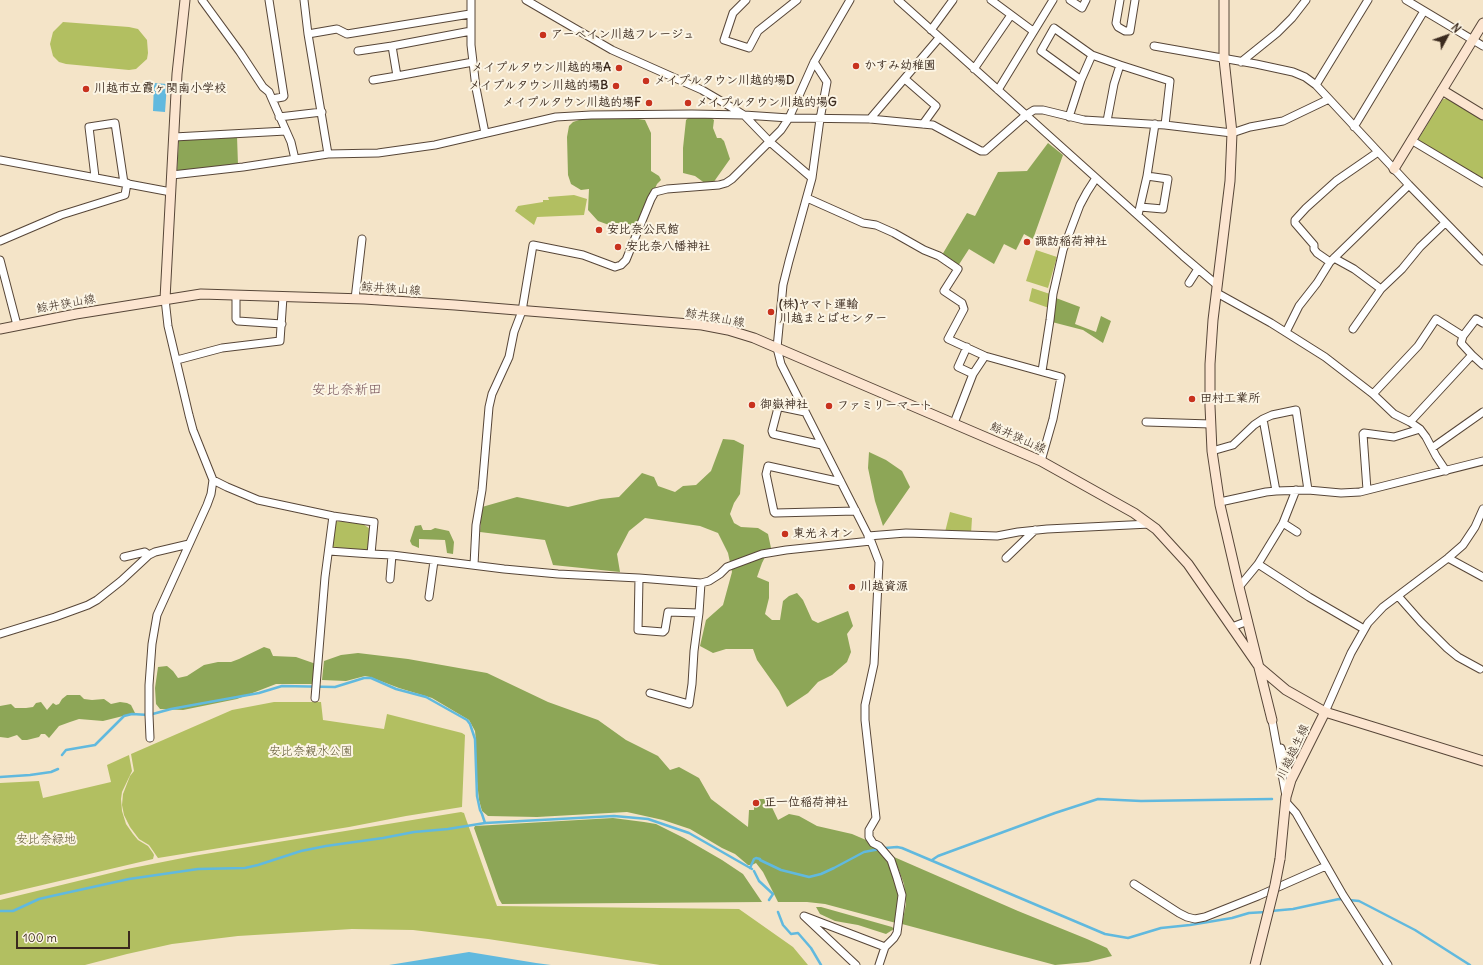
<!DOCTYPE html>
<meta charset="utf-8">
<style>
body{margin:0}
#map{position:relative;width:1483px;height:965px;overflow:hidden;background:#f4e4c8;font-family:Delius,sans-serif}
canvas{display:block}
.north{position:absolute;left:1427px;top:16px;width:40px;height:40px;-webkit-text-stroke:3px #fcf5e5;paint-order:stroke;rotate:49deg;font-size:11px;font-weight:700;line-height:16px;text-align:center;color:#3b2a1e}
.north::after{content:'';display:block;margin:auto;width:14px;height:18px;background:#3b2a1e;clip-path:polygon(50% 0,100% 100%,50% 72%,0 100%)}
.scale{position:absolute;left:16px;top:931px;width:114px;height:18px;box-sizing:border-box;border:2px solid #3b2a1e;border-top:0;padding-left:5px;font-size:12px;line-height:14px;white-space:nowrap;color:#3b2a1e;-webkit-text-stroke:3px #fcf5e5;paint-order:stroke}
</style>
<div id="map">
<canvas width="1483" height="965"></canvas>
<div class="north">N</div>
<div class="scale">100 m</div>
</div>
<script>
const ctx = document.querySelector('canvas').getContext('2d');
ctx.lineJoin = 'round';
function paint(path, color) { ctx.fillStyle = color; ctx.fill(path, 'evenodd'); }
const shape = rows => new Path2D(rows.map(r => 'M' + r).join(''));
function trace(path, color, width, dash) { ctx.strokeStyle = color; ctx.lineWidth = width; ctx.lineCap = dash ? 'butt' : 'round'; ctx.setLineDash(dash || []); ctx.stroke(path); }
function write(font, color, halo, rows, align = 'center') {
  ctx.font = font + ' Delius,"Klee One",sans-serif'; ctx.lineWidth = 4; ctx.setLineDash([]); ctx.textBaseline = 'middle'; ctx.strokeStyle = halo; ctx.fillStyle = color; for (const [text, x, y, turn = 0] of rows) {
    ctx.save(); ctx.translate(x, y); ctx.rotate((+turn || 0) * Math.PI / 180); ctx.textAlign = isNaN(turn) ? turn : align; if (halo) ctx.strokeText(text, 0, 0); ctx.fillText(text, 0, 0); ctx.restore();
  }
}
const green = shape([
 [63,22,129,27,138,29,147,40,148,53,147,59,136,69,129,70,66,64,59,62,53,56,50,44,53,32],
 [1443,99,1448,99,1483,119,1483,180,1419,141,1419,138],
 [574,195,587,199,584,215,537,217,534,225,515,211,518,206,543,202,543,200,549,200,548,197],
 [1036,250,1057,257,1048,288,1026,281],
 [1032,288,1050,294,1049,308,1029,301],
 [950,512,972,518,971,534,945,532],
 [335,521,363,524,370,529,367,552,332,548],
 [274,702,321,702,323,720,384,729,387,714,462,733,465,735,462,807,406,816,349,827,158,858,149,845,139,839,130,827,124,815,122,805,123,794,130,776,134,771,131,754,232,710],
 [129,755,132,771,122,792,121,799,122,811,126,824,133,834,138,840,148,846,153,853,154,855,153,859,0,895,0,783,39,781,43,798,111,782,107,765],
 [461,812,464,813,466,819,497,906,739,909,793,947,808,965,660,965,488,939,413,930,352,929,238,936,172,944,127,954,85,965,0,965,0,900,127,869,193,856]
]);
const forest = shape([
 [689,117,710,117,714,120,713,128,717,138,721,138,724,141,730,159,713,183,706,184,695,176,683,173,683,148,686,120],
 [594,118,632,118,645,120,651,133,651,171,659,176,661,180,657,184,634,234,598,221,588,210,589,189,581,190,571,184,568,175,567,137,569,126,573,122,582,119],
 [237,136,238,165,177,172,179,139],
 [1048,143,1063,155,1033,239,1024,234,1016,250,1004,244,994,264,969,249,958,266,942,255,967,213,975,216,998,172,1027,171],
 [1056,298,1080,307,1075,324,1096,332,1101,316,1111,321,1103,343,1083,330,1052,322],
 [723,439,734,440,744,445,740,494,734,503,730,514,734,523,741,527,758,528,768,534,771,548,768,551,762,563,757,577,769,582,769,598,765,614,772,620,780,620,783,601,789,596,797,593,803,600,812,620,818,623,848,611,853,626,847,634,851,652,847,662,832,675,818,682,808,693,787,707,779,691,757,660,753,649,726,649,713,653,700,646,706,620,723,605,732,572,728,553,718,533,700,526,645,518,629,531,617,554,620,572,553,565,545,540,480,532,482,507,517,497,568,507,601,499,619,497,642,473,654,477,658,486,675,492,683,486,696,485,711,471],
 [869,452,886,460,902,471,910,487,883,526,875,501,868,468],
 [421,525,423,530,431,530,435,528,449,531,454,542,453,554,447,553,445,540,419,539,419,548,412,545,410,541,415,526],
 [264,647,270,649,273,656,296,657,316,664,315,684,276,684,237,699,183,710,160,709,156,704,155,688,158,667,167,666,173,671,178,678,187,676,204,665,218,662,231,662,239,659],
 [358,653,408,659,487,673,548,702,598,720,626,740,658,756,670,770,679,767,699,778,711,799,748,827,749,810,754,810,754,799,768,799,778,820,789,814,799,816,817,826,852,834,866,840,879,850,889,865,894,880,898,895,896,923,825,904,807,902,778,902,763,872,756,863,752,865,748,865,735,854,722,848,690,829,663,820,627,812,537,817,488,816,482,811,479,800,476,772,476,741,475,731,469,720,432,698,399,688,370,677,365,676,346,681,322,680,324,661,341,655],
 [67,695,80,695,84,699,92,700,104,699,111,704,120,702,127,703,131,705,135,713,103,721,79,719,70,722,59,726,49,738,45,734,41,734,39,737,27,740,22,740,17,735,8,738,0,737,0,706,11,704,15,708,26,708,33,707,36,703,41,702,47,710,53,703,56,705,59,704,62,699],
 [613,818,644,822,656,824,684,838,722,860,743,874,762,902,502,904,499,899,474,828,475,826],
 [894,857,1018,911,1087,939,1107,948,1112,956,1088,962,1055,965,902,924,906,904,904,884],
 [816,907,821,907,892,927,894,929,886,934,858,925,835,921,820,914]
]);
const water = shape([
 [154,83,167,84,165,112,153,111],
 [469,952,536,963,551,965,389,965]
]);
const stream = shape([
 [62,755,66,750,95,745,124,716,132,714,149,715,171,709,259,693,282,686,335,687,364,678,371,678,396,689,426,697,467,720,470,724,475,739,477,796,480,810,482,814,485,823],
 [0,777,30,775,51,772,58,769],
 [885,848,897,847,902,848,1105,934,1128,938,1161,928,1190,925,1232,918,1249,913,1266,912],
 [760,860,781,870,809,877,821,874,834,868,864,852,880,849],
 [932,860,938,856,1055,813,1098,799,1141,801,1272,799],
 [750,868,754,859,756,858,760,859],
 [754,871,759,881,773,894,769,900],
 [0,911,13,911,39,899,52,896,129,879,198,869,245,868,258,865,301,851,326,846,383,838,414,832,448,829,485,823,614,816,648,819,689,833,752,869],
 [1271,911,1293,909,1339,899,1359,901,1415,930,1470,965],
 [778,912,783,925,791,934,798,933,811,948,821,965]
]);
const street = shape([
 [202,0,240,52,263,87,269,92,272,99,283,97,284,96,269,0],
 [304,0,308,34,328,154,378,153,435,145,556,117,591,115,692,114,744,115,789,118,870,119,933,125,981,151,985,151,1026,115,1034,110,1043,110,1084,120,1165,125,1232,133,1250,127,1283,121,1329,99],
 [471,0,471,45,473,62,476,88,485,133],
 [526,0,612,50,702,90,726,104,744,115,770,142,812,178,789,261,783,285,777,348,781,364,871,541,879,562,874,664,865,705,865,720,876,818,869,830,869,837,873,843,879,846,891,860,897,878,902,895,897,933,894,938,885,947],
 [746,0,733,13,724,40,749,48,758,31,797,0],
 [898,0,1183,256,1217,285],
 [991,0,1033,31],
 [1070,0,1082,8,1086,0],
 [1120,0,1116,23,1118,27,1125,31,1130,31,1135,0],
 [1406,0,1483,46],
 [931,30,953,0],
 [471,31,392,46,397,76,473,62],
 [308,34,337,29,347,34,470,14],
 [1154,46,1256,64,1293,72,1305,77,1316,85,1409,185,1483,261],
 [358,51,392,46],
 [1092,55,1120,65],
 [1241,62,1277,33,1292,18,1306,0],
 [974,69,1011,15],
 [905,79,936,106,923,124],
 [373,80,397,76],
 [1316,85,1368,0],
 [998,90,1053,0],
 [272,99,291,142,295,159],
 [279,117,322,112],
 [1069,117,1081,80,1041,51,1054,28,1092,55,1081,80],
 [870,119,939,38],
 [1107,121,1114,84,1120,65,1170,81,1165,125],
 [1354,127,1424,11],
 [174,137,286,131],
 [1411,140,1483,183],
 [0,160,171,192],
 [172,175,243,167,328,154],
 [1147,176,1155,124],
 [95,177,89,127,115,123,124,183],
 [812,178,820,119,827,82,814,62],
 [807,198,863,223,876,225,894,233,924,250,939,256,958,269,944,291,962,303,964,309,948,339,985,356,1061,377,1053,419,1041,461],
 [1138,215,1147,176,1168,179,1163,209,1140,207],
 [0,241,61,215,125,195,127,183],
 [1334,258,1354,269,1381,289],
 [0,260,17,325],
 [1330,262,1317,253,1314,249,1314,245,1295,223,1295,220,1306,208,1336,181,1378,152],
 [1189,283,1198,269],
 [1217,293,1271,323,1325,357,1373,394,1394,414,1410,422,1420,429,1426,437,1436,456,1446,471],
 [236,295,236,319,238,321,282,324],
 [355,299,362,239],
 [1353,329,1381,289,1402,269,1420,247,1445,223],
 [1286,332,1299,306,1317,283,1330,262,1409,185],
 [1472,355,1483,365],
 [177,360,222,348,280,341,283,297],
 [1042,371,1050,320,1053,294,1063,250,1080,205,1087,192,1096,178],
 [973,374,985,356],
 [1373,394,1418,346,1436,319,1463,336],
 [805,412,781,407,778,408,772,431,773,434,822,445],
 [1263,419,1276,491],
 [1146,422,1211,424],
 [1410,422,1472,355,1461,343,1463,336,1476,319,1483,323],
 [954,423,973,374,958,367,967,347],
 [1432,448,1483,412],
 [1212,451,1233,445,1254,425,1263,419,1272,415,1296,410,1308,490],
 [213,480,227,487,258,500,333,516,374,522,371,554,392,555,504,569,558,574,639,578,701,583,709,581,720,574,727,567,762,554,786,550,871,541],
 [841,482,768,466,766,474,774,512,775,513,856,511],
 [1367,490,1363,434,1364,433,1394,437,1420,429],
 [1220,502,1266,492,1276,491,1308,490,1341,493,1360,492,1483,461],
 [1283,523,1297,532],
 [868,536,906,533,997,536,1018,532,1047,529,1150,524],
 [329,551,371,554],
 [124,557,145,552,149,555],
 [1006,558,1035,530],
 [1448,558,1483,577],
 [1258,564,1309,597,1364,629],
 [474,565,476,525,482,490,489,407,492,394,509,357,514,332,522,311,533,245,583,255,615,267,621,265,626,260,651,199,655,192,667,189,719,185,726,183,732,179,781,130,789,118,814,62,850,0],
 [639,578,638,630,663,632,665,630,668,612,699,613],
 [390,579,392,555],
 [1239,587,1258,564,1283,523,1296,490],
 [1398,596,1421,622,1447,648,1458,657,1480,669],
 [429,597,434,561],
 [1232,627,1248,621],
 [0,634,55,617,88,605,97,600,121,581,149,555,155,552,189,544],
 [650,693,689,704,692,684,694,651,699,613,701,583],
 [315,698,325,577,333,516],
 [1325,712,1351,653,1368,623,1383,607,1448,558,1463,545,1475,527,1483,509],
 [1272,720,1286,796],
 [150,738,149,715,149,685,152,644,157,615,207,505,211,494,213,480,193,430,189,415,168,326,165,299],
 [1281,748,1291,780],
 [1286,802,1296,813,1343,895,1388,965],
 [1134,884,1179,913,1187,917,1195,919,1205,917,1258,896,1326,866],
 [856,965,804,916,885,947,879,965]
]);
const secondary = shape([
 [1224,0,1224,59,1232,133,1230,181,1213,320,1210,364,1210,406,1212,451,1220,505,1239,587,1272,720],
 [1442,90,1483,115],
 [1394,169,1483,23],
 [165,299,177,74,185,0],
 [0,329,76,314,201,294,364,299,455,305,702,325,728,330,754,338,1041,461,1134,513,1156,529,1188,564,1260,668,1286,690,1325,712],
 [1280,859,1286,797,1291,780,1325,712,1483,761]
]);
const secondaryBridge = shape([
 [1255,965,1275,885,1280,859]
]);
const markers = [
 [543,35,4,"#c8321e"],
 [856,66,4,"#c8321e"],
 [619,68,4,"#c8321e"],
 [646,81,4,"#c8321e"],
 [616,86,4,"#c8321e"],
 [86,89,4,"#c8321e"],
 [649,103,4,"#c8321e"],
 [688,103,4,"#c8321e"],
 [599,230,4,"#c8321e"],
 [1027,242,4,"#c8321e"],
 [618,247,4,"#c8321e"],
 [771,312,4,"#c8321e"],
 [1192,399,4,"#c8321e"],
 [752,405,4,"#c8321e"],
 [829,406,4,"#c8321e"],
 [785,534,4,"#c8321e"],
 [852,587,4,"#c8321e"],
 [756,803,4,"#c8321e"]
];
const poiNames = [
 ["アーベイン川越フレージュ",551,35],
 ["かすみ幼稚園",864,66],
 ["メイプルタウン川越的場A",611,68,"right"],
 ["メイプルタウン川越的場D",654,81],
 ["メイプルタウン川越的場B",608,86,"right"],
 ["川越市立霞ヶ関南小学校",94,89],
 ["メイプルタウン川越的場F",641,103,"right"],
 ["メイプルタウン川越的場G",696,103],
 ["安比奈公民館",607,230],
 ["諏訪稲荷神社",1035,242],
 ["安比奈八幡神社",626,247],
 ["(株)ヤマト運輸",779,305],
 ["川越まとばセンター",779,319],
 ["田村工業所",1200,399],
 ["御嶽神社",760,405],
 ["ファミリーマート",837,406],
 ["東光ネオン",793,534],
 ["川越資源",860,587],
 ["正一位稲荷神社",764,803]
];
const streetNames = [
 ["鯨井狭山線",391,289,4],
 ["鯨井狭山線",66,304,-10],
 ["鯨井狭山線",715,318,10],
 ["鯨井狭山線",1018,438,24],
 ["川越越生線",1293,752,-65]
];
const parkNames = [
 ["安比奈親水公園",311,752],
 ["安比奈緑地",46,840]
];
const quarterNames = [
 ["安比奈新田",347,390]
];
paint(green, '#b2bf61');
paint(forest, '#8da657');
paint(water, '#61b9de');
trace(stream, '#61b9de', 2.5);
trace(street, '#574638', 9);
trace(secondary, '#574638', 11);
trace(street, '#fff', 7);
trace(secondary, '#fce5d0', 9);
trace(secondaryBridge, '#574638', 11, []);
trace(secondaryBridge, '#fce5d0', 9);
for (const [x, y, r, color] of markers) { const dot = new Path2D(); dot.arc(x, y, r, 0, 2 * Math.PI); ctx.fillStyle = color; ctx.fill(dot); trace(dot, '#fcf5e5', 1.5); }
write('bold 12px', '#3b2a1e', '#fcf5e5', poiNames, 'left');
write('12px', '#3b2a1e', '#fcf5e5', streetNames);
write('12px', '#5f5732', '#fcf5e5', parkNames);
write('14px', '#78565c', '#fcf5e5', quarterNames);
</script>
